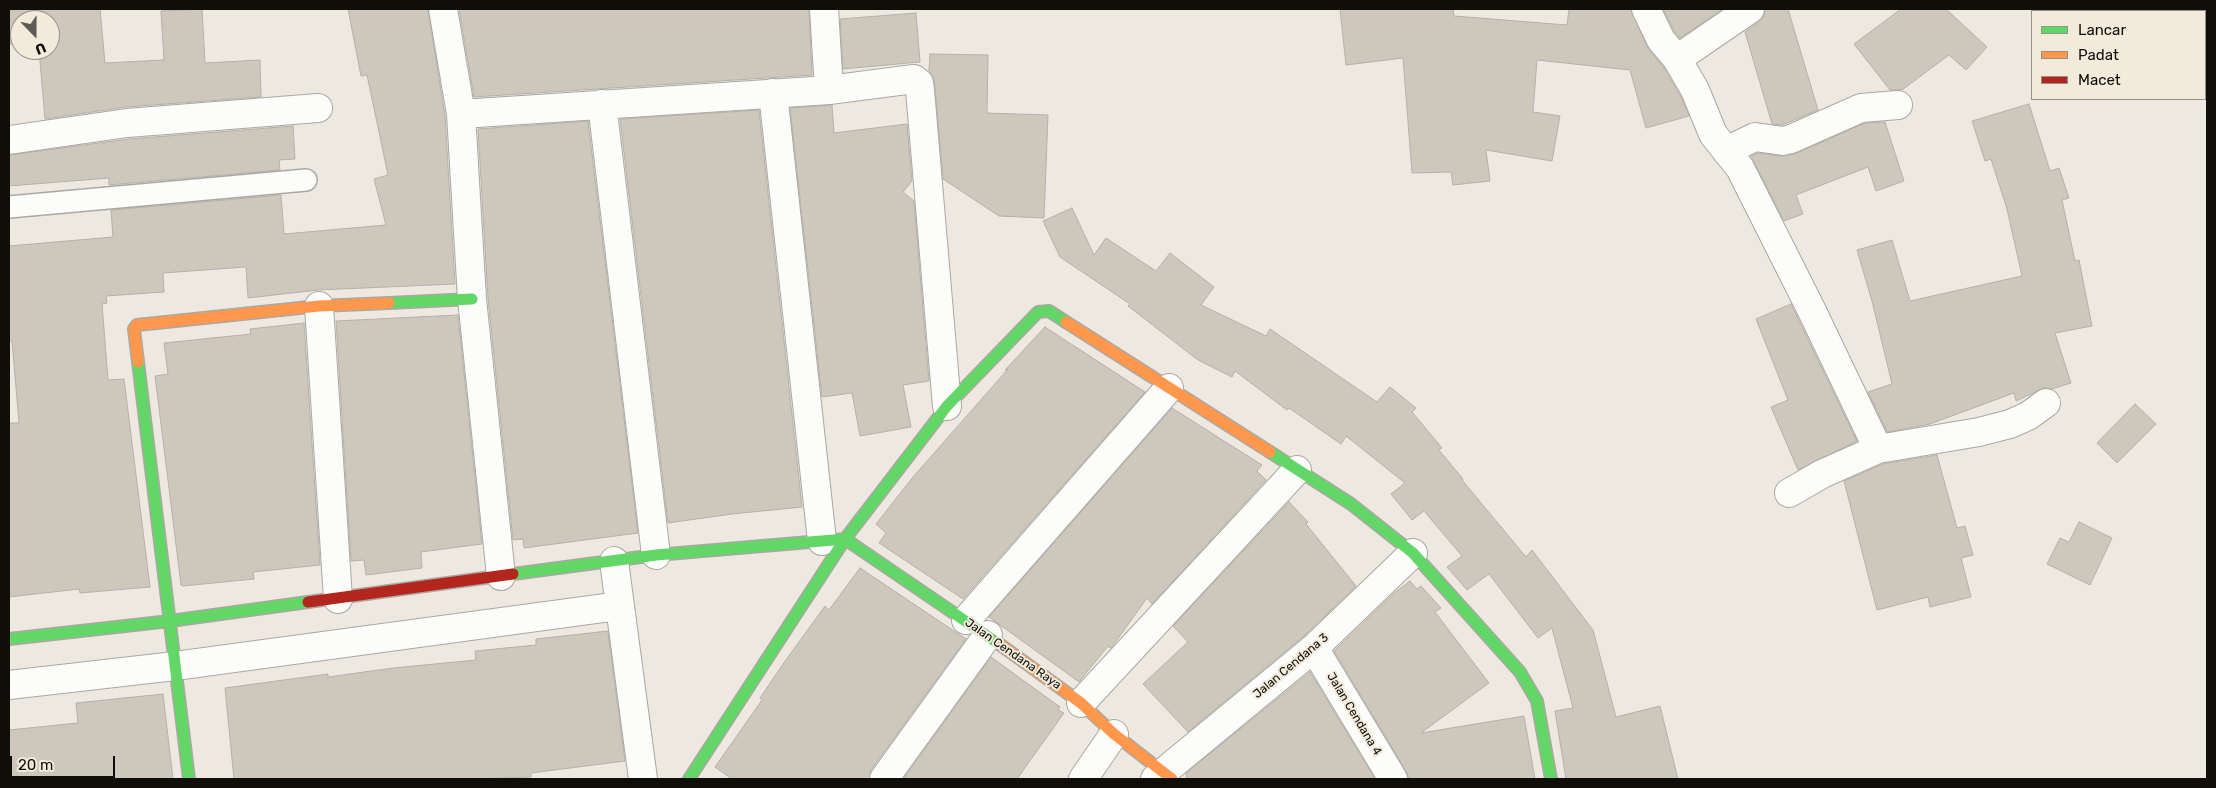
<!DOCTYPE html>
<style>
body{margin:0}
#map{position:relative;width:2216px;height:788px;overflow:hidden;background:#ede9e1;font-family:Rubik,sans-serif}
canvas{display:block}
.frame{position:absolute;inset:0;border:10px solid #100e09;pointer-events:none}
.legend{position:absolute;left:2031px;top:10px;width:175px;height:90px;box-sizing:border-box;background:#f2ebdc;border:1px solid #989388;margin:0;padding:6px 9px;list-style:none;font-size:15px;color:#100e09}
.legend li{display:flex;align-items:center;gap:10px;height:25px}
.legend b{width:25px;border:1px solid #989388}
.north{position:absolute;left:10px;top:10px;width:50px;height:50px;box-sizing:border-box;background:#f2ebdc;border:1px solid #989388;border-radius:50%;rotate:158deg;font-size:14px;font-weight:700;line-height:20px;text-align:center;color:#100e09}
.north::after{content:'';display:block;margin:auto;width:18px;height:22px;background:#5d5b55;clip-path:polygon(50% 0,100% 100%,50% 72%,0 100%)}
.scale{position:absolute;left:10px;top:756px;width:105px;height:22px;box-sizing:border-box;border:2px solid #100e09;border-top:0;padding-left:6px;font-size:15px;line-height:18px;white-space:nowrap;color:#100e09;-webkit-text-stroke:4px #f2ebdc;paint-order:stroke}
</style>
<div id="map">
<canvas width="2216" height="788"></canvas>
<div class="frame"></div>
<ul class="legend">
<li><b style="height:6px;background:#63d668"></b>Lancar</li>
<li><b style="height:6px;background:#ff974d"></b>Padat</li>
<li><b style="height:6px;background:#b3261e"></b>Macet</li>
</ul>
<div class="north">U</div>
<div class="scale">20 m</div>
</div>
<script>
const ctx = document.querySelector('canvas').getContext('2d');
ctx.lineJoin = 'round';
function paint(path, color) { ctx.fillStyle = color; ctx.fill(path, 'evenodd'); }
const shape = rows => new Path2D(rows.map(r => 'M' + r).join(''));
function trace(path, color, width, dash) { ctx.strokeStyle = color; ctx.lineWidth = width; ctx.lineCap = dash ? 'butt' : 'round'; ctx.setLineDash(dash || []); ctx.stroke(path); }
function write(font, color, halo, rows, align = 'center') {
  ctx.font = font + ' Rubik,sans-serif'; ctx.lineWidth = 4; ctx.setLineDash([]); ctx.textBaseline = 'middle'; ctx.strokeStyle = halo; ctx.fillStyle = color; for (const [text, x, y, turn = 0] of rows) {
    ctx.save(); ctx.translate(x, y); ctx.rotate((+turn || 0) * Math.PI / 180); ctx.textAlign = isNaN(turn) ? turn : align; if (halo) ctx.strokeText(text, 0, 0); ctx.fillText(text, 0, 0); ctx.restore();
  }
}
const building = shape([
 [9,9,100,9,105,63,164,60,161,11,202,9,205,63,260,60,261,97,126,107,45,119,39,50,50,50,50,20,20,20,20,44,9,44,9,9],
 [348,9,428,9,445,116,455,284,318,290,248,298,246,267,163,273,164,292,106,296,107,303,102,304,108,380,124,379,150,587,80,593,79,589,9,597,9,423,19,423,12,341,9,341,9,246,113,237,111,210,281,195,284,234,386,225,374,179,388,175,367,75,361,76,348,9],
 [459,9,809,9,812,75,474,97,459,9],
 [1340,9,1453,9,1454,16,1567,25,1569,9,1631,9,1647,47,1664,68,1681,97,1689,116,1646,128,1630,70,1537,60,1533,112,1560,116,1552,161,1486,150,1490,181,1453,185,1451,172,1412,173,1403,58,1346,65,1340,9],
 [1663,9,1723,9,1680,38,1674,31,1663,9],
 [1765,9,1788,9,1818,110,1782,125,1772,124,1745,32,1759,22,1764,16,1765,9],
 [1901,9,1946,9,1987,47,1966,70,1949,55,1902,90,1890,90,1854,44,1901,9],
 [916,13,920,62,843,69,840,19,916,13],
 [930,54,988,55,987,113,1048,115,1044,218,999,216,943,179,935,88,934,80,929,71,930,54],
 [2029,104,2050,171,2059,168,2069,198,2062,200,2075,261,2079,260,2092,326,2055,333,2071,383,2052,389,2044,388,2016,401,2014,393,1930,424,1887,432,1868,392,1892,384,1872,301,1857,250,1892,240,1910,301,2022,276,2007,209,1991,159,1985,161,1972,121,2029,104],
 [832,105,834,133,907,124,912,181,903,192,914,201,929,381,903,385,911,427,860,436,852,393,822,397,790,108,832,105],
 [759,110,802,507,732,514,668,523,620,119,759,110],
 [588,121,638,533,524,548,523,539,513,540,488,298,478,129,588,121],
 [1885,122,1904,181,1876,191,1868,167,1796,195,1803,214,1784,221,1751,156,1758,153,1781,156,1795,154,1865,123,1885,122],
 [293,126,295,159,279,160,280,170,109,185,109,178,9,186,9,155,129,139,293,126],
 [1072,208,1094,255,1106,238,1156,271,1170,253,1214,287,1201,305,1266,336,1270,329,1377,402,1390,387,1416,408,1412,412,1442,448,1439,450,1463,479,1462,480,1526,557,1532,550,1593,630,1616,717,1660,706,1678,779,1566,779,1555,711,1573,708,1552,628,1538,638,1489,574,1467,590,1447,567,1462,556,1424,511,1412,520,1391,494,1405,483,1346,436,1341,444,1289,408,1287,410,1235,371,1232,377,1198,360,1128,306,1130,304,1060,257,1043,221,1072,208],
 [1791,304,1857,441,1798,470,1771,407,1788,400,1756,319,1791,304],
 [458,315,482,544,421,552,422,568,366,575,364,560,351,561,336,321,458,315],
 [304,323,320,565,253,572,254,579,183,586,181,585,155,376,168,374,164,343,251,334,250,329,304,323],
 [1045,327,1145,392,963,599,879,543,886,533,876,524,913,477,1008,369,1005,370,1045,327],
 [2135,404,2156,424,2117,463,2097,443,2135,404],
 [1172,408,1262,465,1257,471,1266,480,1152,604,1147,598,1112,647,1110,648,1108,646,1079,682,989,617,1172,408],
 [1937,455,1957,528,1965,526,1973,555,1961,558,1971,597,1930,607,1928,597,1877,610,1844,481,1883,464,1937,455],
 [1289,502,1308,522,1306,524,1356,586,1304,636,1188,732,1143,684,1188,642,1173,626,1289,502],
 [2079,522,2112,538,2090,585,2047,564,2060,538,2069,542,2079,522],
 [860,568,966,639,871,770,869,779,732,779,715,767,762,700,760,698,783,664,825,606,829,610,860,568],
 [1410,581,1417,589,1421,586,1441,608,1435,612,1489,683,1421,733,1524,716,1535,779,1409,779,1406,771,1334,651,1393,594,1410,581],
 [608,631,625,761,531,773,531,777,476,779,234,779,225,688,328,674,328,677,393,668,476,660,475,651,536,645,536,639,608,631],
 [991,657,1060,707,1058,710,1064,713,1017,779,903,779,991,657],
 [1310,672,1375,779,1187,779,1186,773,1310,672],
 [163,694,173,779,10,779,9,730,78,723,76,703,163,694]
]);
const lane = shape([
 [9,207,306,180]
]);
const street = shape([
 [443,9,461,114,472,299,501,576],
 [824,9,829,90],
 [1646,9,1661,40,1677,59,1750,9],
 [1677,59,1695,90,1713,134,1740,168,1812,311,1878,449],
 [773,93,822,541],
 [602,104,656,555],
 [461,114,829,90,914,79,919,83,920,90,947,406],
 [9,140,127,123,318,108],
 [1726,151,1755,137,1783,141,1791,139,1861,108,1898,105],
 [319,306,338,599],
 [1789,493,1822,474,1878,449,1979,432,2010,424,2028,416,2046,403],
 [614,561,643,779],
 [966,620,1169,388],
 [1314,648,1393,779],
 [9,685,175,666,619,606],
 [1081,703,1297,470],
 [884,779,988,635],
 [1083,779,1114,734],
 [1155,779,1314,648,1413,553]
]);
const fast = shape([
 [389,303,472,299],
 [138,362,189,779],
 [1270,452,1351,504,1413,553,1520,672,1537,701,1551,779],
 [513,574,656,555,845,539,1002,646],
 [9,639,170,621,308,602],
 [689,779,845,539,947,406,1038,312,1049,311,1066,322]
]);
const slow = shape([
 [1066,322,1270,452],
 [138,362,134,329,137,325,319,306,389,303],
 [1002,646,1081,703,1114,734,1172,779]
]);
const jam = shape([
 [308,602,513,574]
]);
const streetNames = [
 ["Jalan Cendana Raya",1013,654,35],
 ["Jalan Cendana 3",1291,666,-40],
 ["Jalan Cendana 4",1354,714,59]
];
paint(building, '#cdc7bc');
trace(building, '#b4b1ab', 1);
trace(lane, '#aba8a2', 24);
trace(street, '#aba8a2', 30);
trace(fast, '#aba8a2', 14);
trace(slow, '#aba8a2', 14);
trace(jam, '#aba8a2', 14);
trace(lane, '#fcfcfa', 21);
trace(street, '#fcfcfa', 28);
trace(fast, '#63d668', 11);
trace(slow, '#ff974d', 11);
trace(jam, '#b3261e', 11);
write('12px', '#100e09', '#f2ebdc', streetNames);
</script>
